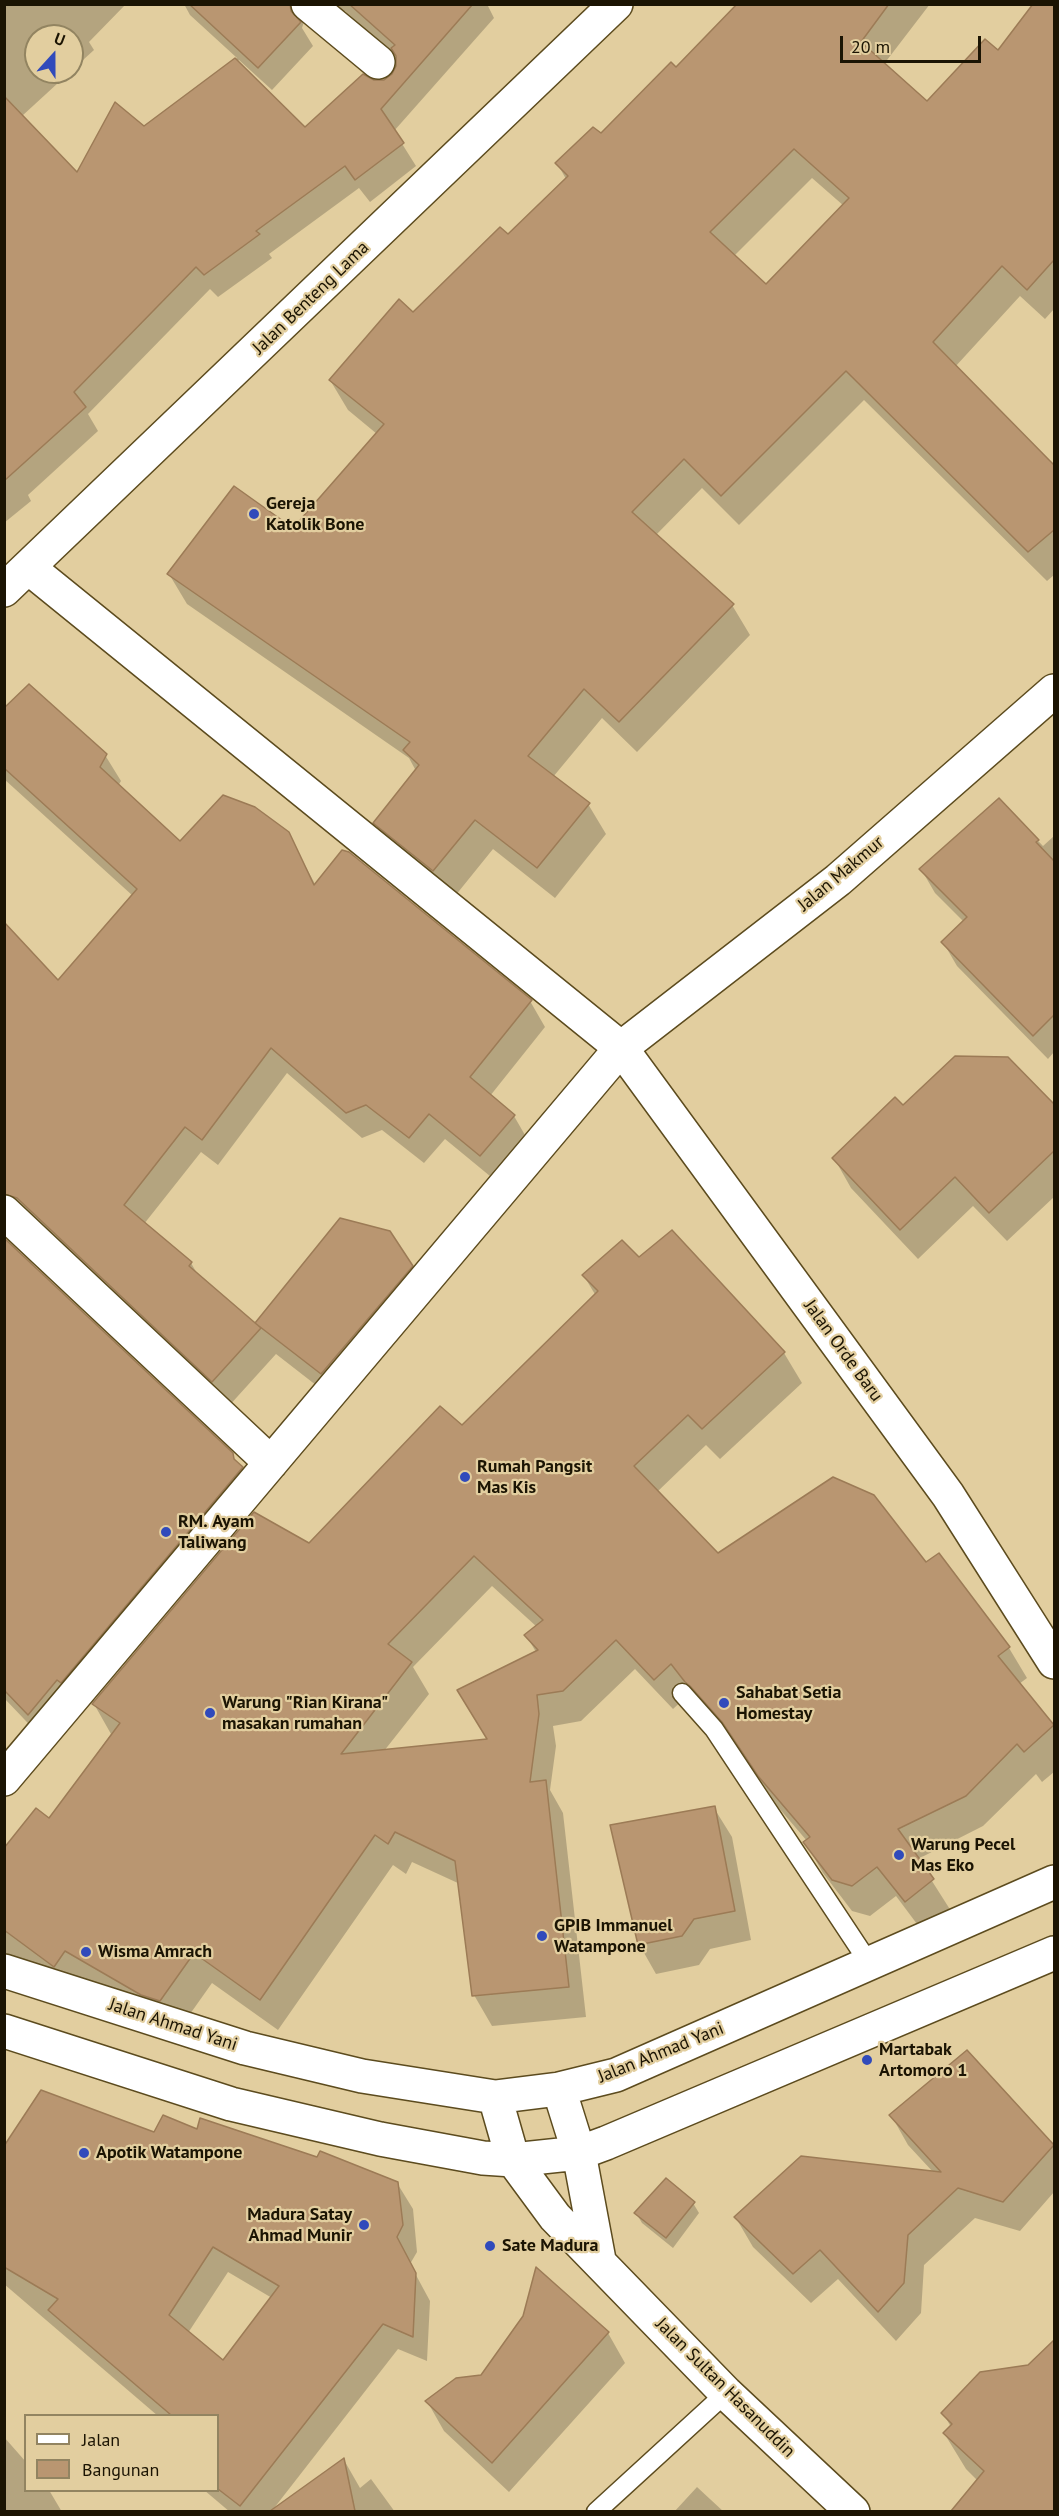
<!DOCTYPE html>
<style>
body{margin:0}
#map{position:relative;width:1059px;height:2516px;overflow:hidden;background:#e2ce9f;font-family:"PT Sans",sans-serif}
canvas{display:block}
.frame{position:absolute;inset:0;border:6px solid #1b1403;pointer-events:none}
.legend{position:absolute;left:24px;top:2414px;width:195px;height:78px;box-sizing:border-box;background:#e2ce9f;border:2px solid #928461;margin:0;padding:8px 10px;list-style:none;font-size:18px;color:#1b1403}
.legend li{display:flex;align-items:center;gap:12px;height:30px}
.legend b{width:30px;border:2px solid #928461}
.north{position:absolute;left:24px;top:24px;width:60px;height:60px;box-sizing:border-box;background:#e2ce9f;border:2px solid #928461;border-radius:50%;rotate:21deg;font-size:16px;font-weight:700;line-height:24px;text-align:center;color:#1b1403}
.north::after{content:'';display:block;margin:auto;width:21px;height:27px;background:#304abb;clip-path:polygon(50% 0,100% 100%,50% 72%,0 100%)}
.scale{position:absolute;left:840px;top:36px;width:141px;height:27px;box-sizing:border-box;border:3px solid #1b1403;border-top:0;padding-left:8px;font-size:18px;line-height:21px;white-space:nowrap;color:#1b1403;-webkit-text-stroke:4px #e2ce9f;paint-order:stroke}
</style>
<div id="map">
<canvas width="1059" height="2516"></canvas>
<div class="frame"></div>
<ul class="legend">
<li><b style="height:8px;background:#fff"></b>Jalan</li>
<li><b style="height:16px;background:#b99671"></b>Bangunan</li>
</ul>
<div class="north">U</div>
<div class="scale">20 m</div>
</div>
<script>
const ctx = document.querySelector('canvas').getContext('2d');
ctx.lineJoin = 'round';
function paint(path, color) { ctx.fillStyle = color; ctx.fill(path, 'evenodd'); }
const shape = rows => new Path2D(rows.map(r => 'M' + r).join(''));
function trace(path, color, width, dash) { ctx.strokeStyle = color; ctx.lineWidth = width; ctx.lineCap = dash ? 'butt' : 'round'; ctx.setLineDash(dash || []); ctx.stroke(path); }
function write(font, color, halo, rows, align = 'center') {
  ctx.font = font + ' "PT Sans",sans-serif'; ctx.lineWidth = 4.5; ctx.setLineDash([]); ctx.textBaseline = 'middle'; ctx.strokeStyle = halo; ctx.fillStyle = color; for (const [text, x, y, turn = 0] of rows) {
    ctx.save(); ctx.translate(x, y); ctx.rotate((+turn || 0) * Math.PI / 180); ctx.textAlign = isNaN(turn) ? turn : align; if (halo) ctx.strokeText(text, 0, 0); ctx.fillText(text, 0, 0); ctx.restore();
  }
}
const shadow = shape([
 [4,4,126,4,89,42,94,50,72,70,72,36,36,36,36,72,70,72,22,116,78,174,237,58,190,15,184,4,487,4,494,18,394,131,416,166,370,202,359,188,269,254,272,258,218,297,210,289,88,414,98,431,28,495,31,501,4,523],
 [345,11,397,57,398,65,393,75,384,81,375,82,305,129,237,62,239,60,272,90,313,46,302,28,306,15,340,17],
 [739,4,930,4,884,64,927,103,933,97,1054,200,1054,309,1045,319,1020,296,955,367,1054,467,1054,575,1047,581,864,400,739,525,702,488,656,535,732,605,750,635,637,752,602,718,553,777,588,804,606,834,555,898,493,849,451,901,392,853,375,823,416,771,409,758,187,604,169,574,293,530,377,434,348,410,330,380,508,236,566,179,557,163,601,135,676,69],
 [812,178,844,206,766,286,734,256],
 [1035,4,1054,4,1054,123,1012,88],
 [4,710,105,755,121,781,118,786,180,843,288,833,316,886,530,1001,545,1027,490,1096,514,1116,529,1142,496,1181,445,1139,424,1163,382,1130,362,1138,287,1073,218,1165,201,1152,144,1224,191,1263,198,1275,255,1325,412,1266,429,1296,339,1403,276,1354,228,1407,5,1226,4,924,58,983,133,896,4,779],
 [999,800,1043,846,1054,836,1054,1052,1048,1059,957,966,943,942,964,922,935,893,921,869],
 [1007,1059,1054,1106,1054,1197,1007,1241,973,1206,918,1259,851,1188,834,1158,903,1107],
 [639,1259,784,1353,802,1383,720,1459,706,1445,657,1492,718,1555,926,1564,1009,1648,1027,1678,1019,1684,1054,1727,1054,1772,1042,1782,1036,1774,983,1826,918,1859,951,1911,923,1932,896,1896,870,1916,852,1911,823,1873,805,1842,807,1841,778,1807,742,1752,710,1716,685,1698,673,1709,635,1669,581,1721,553,1726,556,1746,550,1790,563,1813,586,2017,492,2026,474,1995,460,1884,412,1862,406,1874,393,1865,278,2030,212,1983,178,2031,20,1966,4,1955,4,1867,49,1820,111,1734,94,1704,310,1545,462,1427,596,1296,584,1276],
 [492,1586,537,1627,526,1635,536,1652,488,1740,384,1751,429,1694,413,1667],
 [232,1454,256,1494,44,1740,4,1698,4,1550],
 [714,1808,732,1837,751,1940,710,1949,699,1965,656,1974,639,1944],
 [891,2115,1053,2146,1054,2149,1054,2192,1020,2231,975,2218,924,2265,921,2313,896,2341,838,2279,811,2303,753,2247,736,2218,933,2172,908,2145],
 [198,2131,397,2183,413,2209,417,2252,410,2264,430,2301,427,2361,398,2349,271,2512,230,2512,204,2490,218,2490,218,2416,158,2416,4,2284,4,2149],
 [228,2272,272,2298,223,2362,188,2333],
 [693,2203,699,2213,673,2248,642,2223,636,2213],
 [537,2270,608,2333,625,2363,509,2492,444,2431,427,2401,482,2377,524,2317],
 [1051,2345,1054,2349,1054,2512,960,2512,957,2506,978,2481,966,2469,944,2433,951,2427,943,2413,1029,2366],
 [4,2437,26,2462,26,2490,49,2490,62,2512,4,2512],
 [344,2460,360,2488,371,2479,395,2512,292,2512,287,2501],
 [697,2487,724,2512,674,2512]
]);
const building = shape([
 [189,4,290,4,291,11,301,22,258,68,189,4],
 [349,4,473,4,381,109,404,143,355,180,345,166,256,231,260,234,204,275,196,267,74,392,86,407,4,481,4,96,77,172,115,102,144,126,235,58,305,127,363,74,374,80,384,80,392,74,396,66,396,56,391,48,395,45,349,4],
 [737,4,889,4,861,42,927,101,985,39,998,50,1033,4,1054,4,1054,260,1027,290,1002,266,933,342,1054,465,1054,530,1028,552,846,371,721,496,684,459,632,512,734,604,619,722,584,689,528,756,590,803,537,868,475,820,433,871,373,823,419,765,403,750,410,742,167,574,234,486,293,528,384,424,329,380,399,299,413,312,500,227,508,234,568,176,555,163,593,127,601,133,671,62,676,67,737,4],
 [794,149,849,198,766,284,710,232,794,149],
 [29,684,107,754,100,767,180,841,223,795,255,807,289,832,314,885,342,850,349,852,532,1000,470,1077,515,1115,480,1156,429,1114,409,1138,366,1105,346,1113,271,1048,202,1140,185,1127,124,1205,192,1262,189,1266,261,1328,212,1382,17,1198,4,1194,4,922,58,980,137,889,4,768,4,708,29,684],
 [999,798,1039,840,1036,842,1054,861,1054,1015,1033,1036,941,942,967,917,919,869,999,798],
 [955,1056,1008,1057,1054,1104,1054,1151,989,1213,955,1177,900,1230,832,1158,895,1097,903,1105,955,1056],
 [340,1218,390,1231,413,1266,321,1374,255,1323,340,1218],
 [672,1230,785,1352,702,1429,688,1415,634,1466,718,1553,833,1477,874,1495,926,1562,939,1553,1010,1647,998,1656,1054,1725,1024,1752,1017,1744,966,1796,898,1829,934,1879,905,1902,877,1867,852,1886,832,1880,803,1842,810,1837,758,1776,722,1722,690,1686,685,1682,671,1664,654,1680,616,1640,563,1691,537,1695,539,1714,530,1782,546,1780,569,1987,472,1996,455,1861,395,1832,388,1844,375,1835,260,2000,194,1953,160,2001,141,1995,65,1951,54,1967,4,1930,4,1848,36,1808,49,1818,120,1723,92,1704,254,1512,309,1543,440,1406,462,1425,598,1291,582,1275,622,1240,639,1257,672,1230],
 [474,1556,543,1620,524,1635,538,1650,457,1690,487,1739,341,1754,412,1662,388,1644,474,1556],
 [4,1238,233,1453,234,1459,243,1467,61,1683,57,1680,28,1715,4,1690,4,1238],
 [715,1806,735,1911,694,1919,682,1936,638,1945,610,1825,715,1806],
 [967,2050,1054,2145,1003,2202,958,2188,908,2235,904,2283,878,2312,820,2250,793,2274,734,2217,801,2156,941,2172,889,2115,967,2050],
 [41,2090,154,2132,163,2115,197,2129,200,2118,317,2157,320,2151,398,2182,403,2225,397,2237,416,2273,413,2337,383,2324,240,2506,218,2489,218,2415,171,2415,48,2310,58,2299,4,2267,4,2146,41,2090],
 [213,2247,279,2286,223,2360,169,2315,213,2247],
 [666,2178,695,2202,666,2238,634,2213,666,2178],
 [536,2267,609,2332,492,2463,425,2401,456,2378,481,2375,523,2316,536,2267],
 [1054,2340,1054,2511,951,2511,984,2471,943,2433,952,2424,941,2413,980,2372,1028,2365,1054,2340],
 [344,2458,355,2511,270,2511,344,2458]
]);
const lane = shape([
 [682,1693,714,1729,869,1963],
 [596,2512,726,2393]
]);
const street = shape([
 [308,4,378,62],
 [29,568,621,1048,948,1495,1054,1662],
 [4,590,616,4],
 [4,1212,271,1463],
 [4,1779,621,1048,838,880,1054,691]
]);
const secondary = shape([
 [4,1971,245,2048,362,2076,495,2097,559,2089,616,2075,1054,1882],
 [4,2031,231,2104,380,2139,483,2158,513,2160,579,2153,606,2143,1054,1953],
 [559,2089,579,2153,599,2260],
 [495,2097,513,2160,555,2217,726,2393,853,2512]
]);
const markers = [
 [254,514,6,"#304abb"],
 [465,1477,6,"#304abb"],
 [166,1532,6,"#304abb"],
 [724,1703,6,"#304abb"],
 [210,1713,6,"#304abb"],
 [899,1855,6,"#304abb"],
 [542,1936,6,"#304abb"],
 [86,1952,6,"#304abb"],
 [867,2060,6,"#304abb"],
 [84,2153,6,"#304abb"],
 [364,2225,6,"#304abb"],
 [490,2246,6,"#304abb"]
];
const streetNames = [
 ["Jalan Benteng Lama",311,298,-44],
 ["Jalan Makmur",841,874,-40],
 ["Jalan Orde Baru",843,1351,54],
 ["Jalan Ahmad Yani",173,2025,18],
 ["Jalan Ahmad Yani",661,2053,-22],
 ["Jalan Sultan Hasanuddin",725,2388,45]
];
const poiNames = [
 ["Gereja",266,504],
 ["Katolik Bone",266,525],
 ["Rumah Pangsit",477,1467],
 ["Mas Kis",477,1488],
 ["RM. Ayam",178,1522],
 ["Taliwang",178,1543],
 ["Sahabat Setia",736,1693],
 ["Homestay",736,1714],
 ["Warung \"Rian Kirana\"",222,1703],
 ["masakan rumahan",222,1724],
 ["Warung Pecel",911,1845],
 ["Mas Eko",911,1866],
 ["GPIB Immanuel",554,1926],
 ["Watampone",554,1947],
 ["Wisma Amrach",98,1952],
 ["Martabak",879,2050],
 ["Artomoro 1",879,2071],
 ["Apotik Watampone",96,2153],
 ["Madura Satay",352,2215,"right"],
 ["Ahmad Munir",352,2236,"right"],
 ["Sate Madura",502,2246]
];
paint(shadow, '#0003');
paint(building, '#b99671');
trace(building, '#9c7b56', 1.5);
trace(lane, '#5c4b1e', 21);
trace(street, '#5c4b1e', 36);
trace(secondary, '#5c4b1e', 36);
trace(lane, '#fff', 18);
trace(street, '#fff', 33);
trace(secondary, '#fff', 33);
for (const [x, y, r, color] of markers) { const dot = new Path2D(); dot.arc(x, y, r, 0, 2 * Math.PI); ctx.fillStyle = color; ctx.fill(dot); trace(dot, '#e2ce9f', 2); }
write('18px', '#1b1403', '#e2ce9f', streetNames);
write('bold 18px', '#1b1403', '#e2ce9f', poiNames, 'left');
</script>
